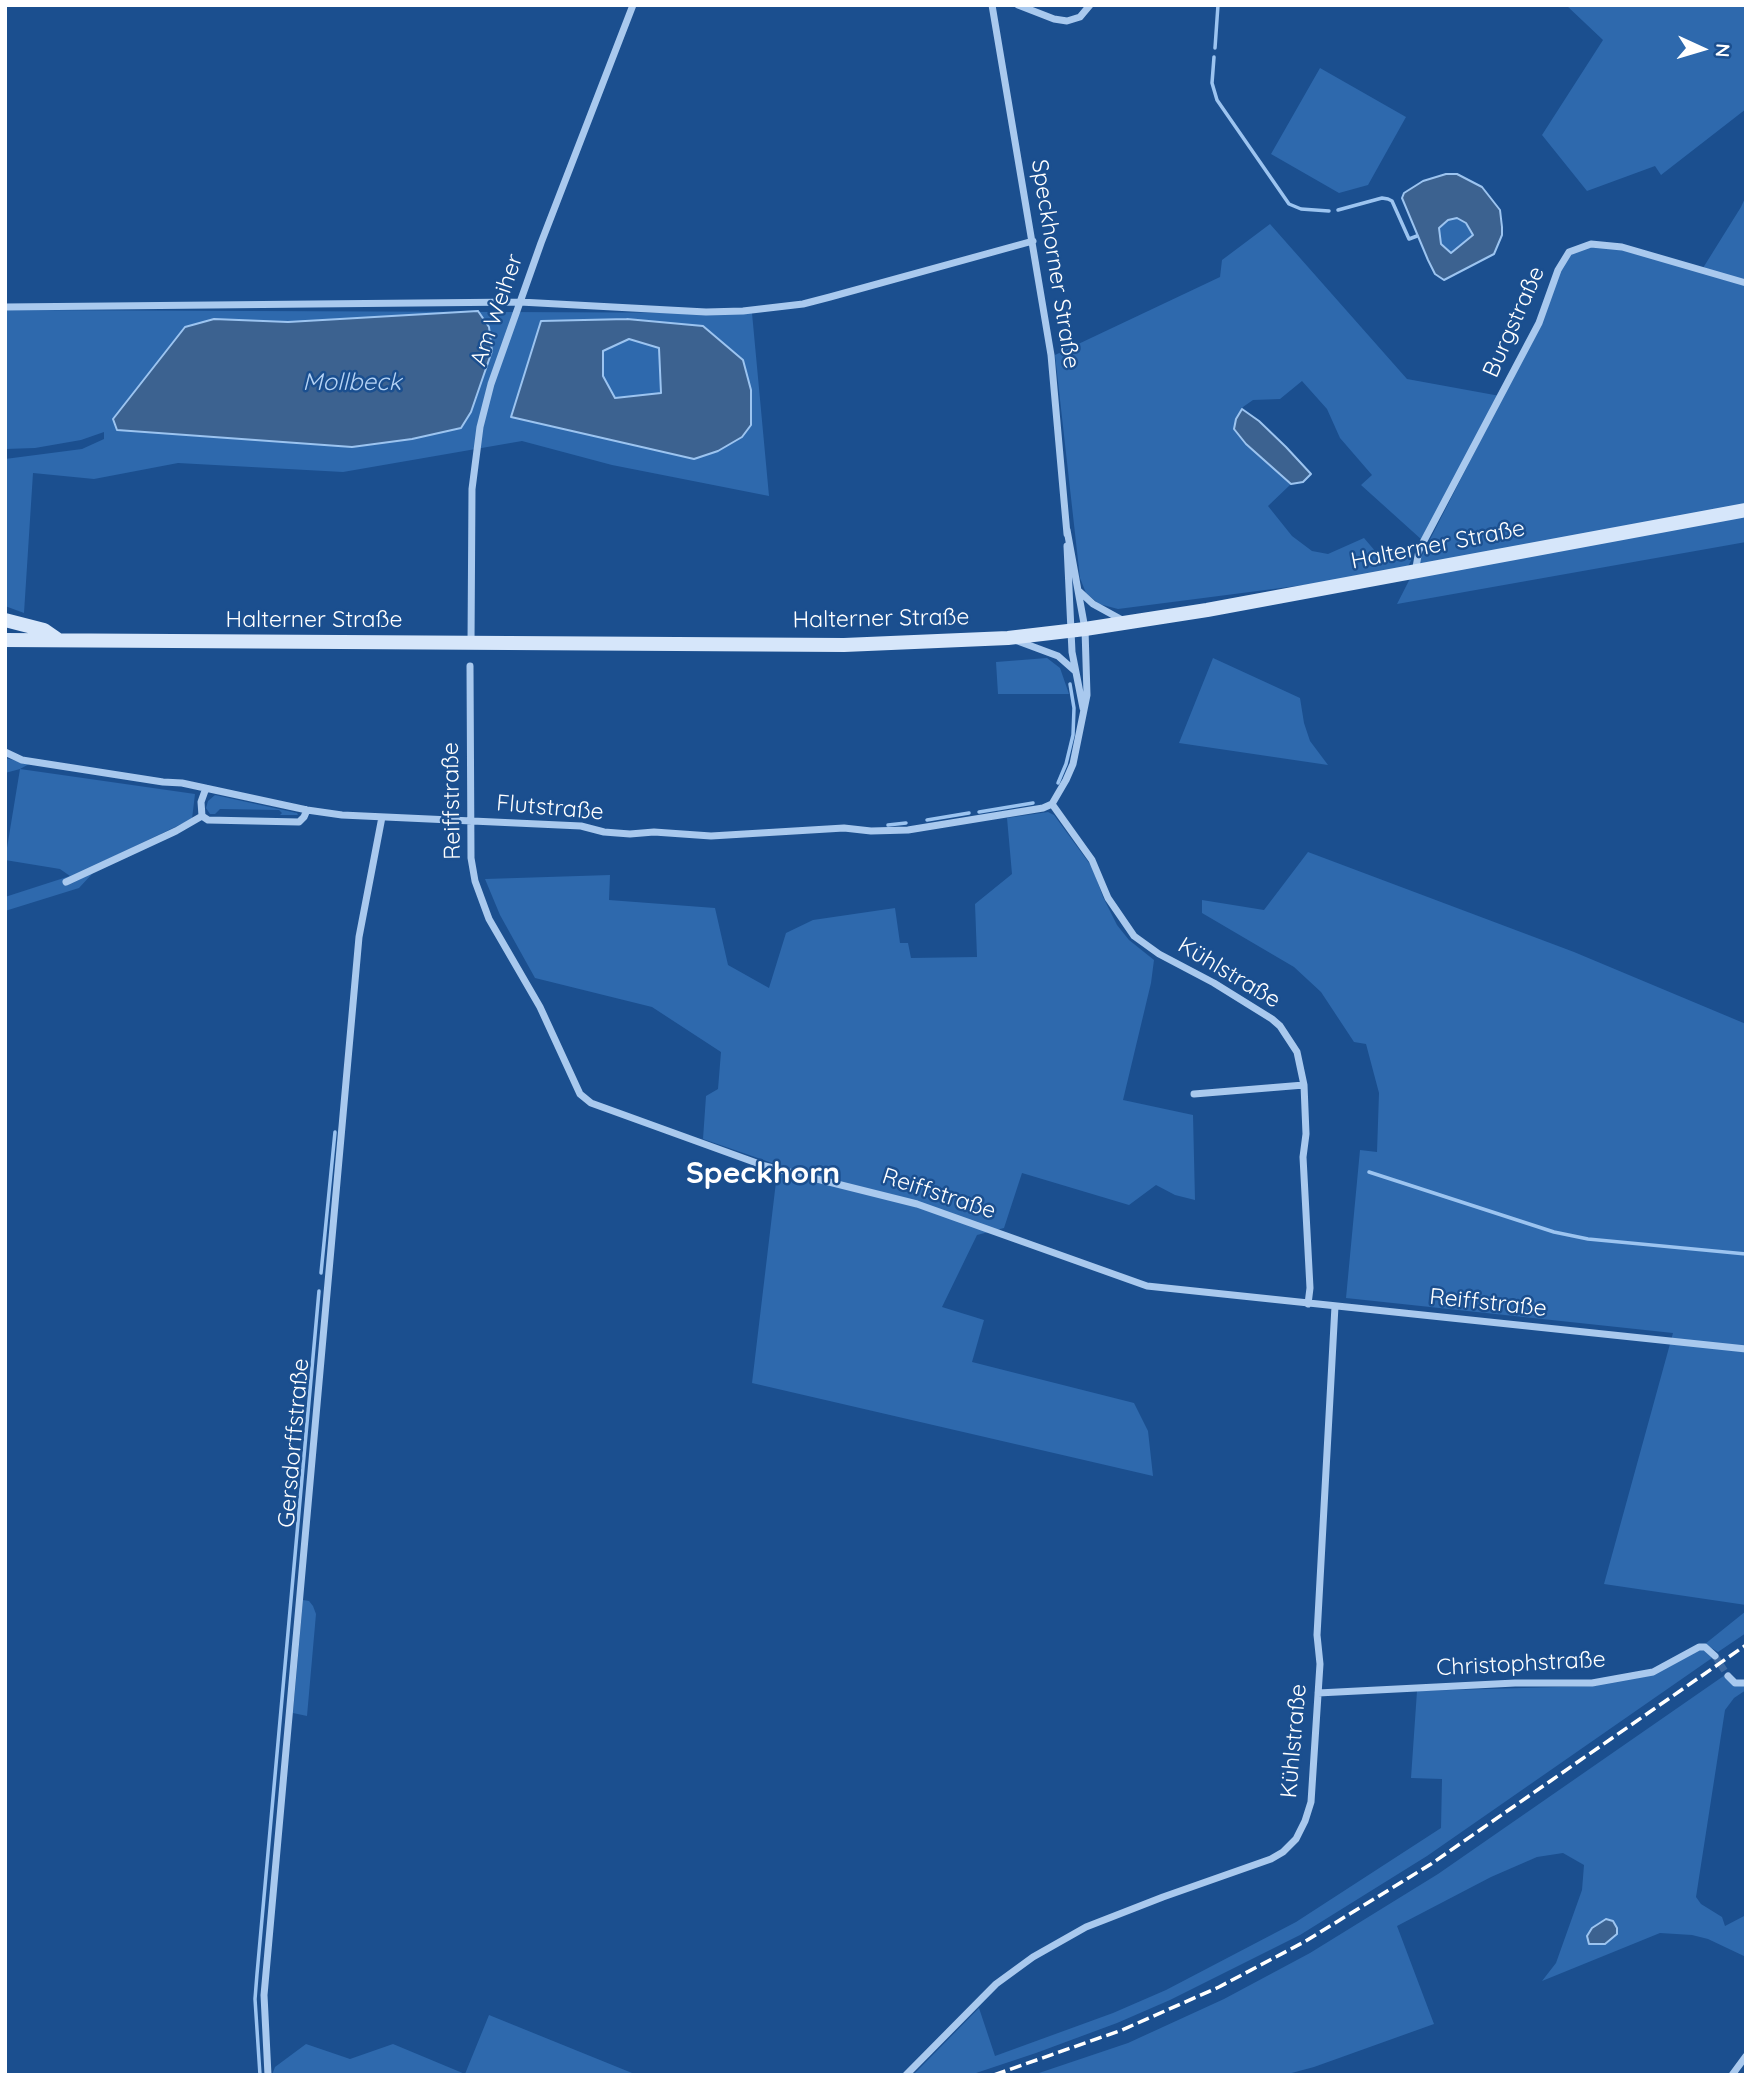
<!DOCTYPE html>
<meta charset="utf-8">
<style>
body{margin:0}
#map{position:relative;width:1751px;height:2080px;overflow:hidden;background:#1b4f8f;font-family:Quicksand,sans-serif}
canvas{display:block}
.frame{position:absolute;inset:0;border:7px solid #fff;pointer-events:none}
.north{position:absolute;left:1667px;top:14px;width:70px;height:70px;-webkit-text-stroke:5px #1b4f8f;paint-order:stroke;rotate:94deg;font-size:19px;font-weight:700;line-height:28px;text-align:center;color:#fff}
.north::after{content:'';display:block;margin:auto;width:24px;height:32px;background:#fff;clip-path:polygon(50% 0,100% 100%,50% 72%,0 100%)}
</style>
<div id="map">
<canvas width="1751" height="2080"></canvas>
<div class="frame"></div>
<div class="north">N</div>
</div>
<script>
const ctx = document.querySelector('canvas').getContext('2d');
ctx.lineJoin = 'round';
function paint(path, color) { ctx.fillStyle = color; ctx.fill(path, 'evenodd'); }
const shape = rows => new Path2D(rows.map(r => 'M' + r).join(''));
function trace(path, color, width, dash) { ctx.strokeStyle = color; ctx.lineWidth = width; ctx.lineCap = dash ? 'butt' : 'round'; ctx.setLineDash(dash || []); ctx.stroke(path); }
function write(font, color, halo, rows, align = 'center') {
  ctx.font = font + ' Quicksand,sans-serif'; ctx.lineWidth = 5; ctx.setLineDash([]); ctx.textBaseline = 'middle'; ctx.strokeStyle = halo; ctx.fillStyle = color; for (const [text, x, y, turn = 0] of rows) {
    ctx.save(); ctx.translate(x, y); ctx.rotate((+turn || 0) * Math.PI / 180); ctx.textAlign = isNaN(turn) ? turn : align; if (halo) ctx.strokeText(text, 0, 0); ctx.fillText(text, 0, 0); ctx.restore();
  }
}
const green = shape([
 [1566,5,1746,5,1746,109,1661,175,1655,166,1587,191,1542,135,1603,40],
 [1320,68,1406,117,1368,185,1339,193,1271,154],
 [1746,196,1746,281,1703,268,1741,207],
 [1457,218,1466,223,1474,235,1451,253,1441,245,1438,236,1439,228,1448,220],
 [1270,224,1407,379,1500,396,1422,540,1361,485,1372,475,1340,438,1327,409,1302,381,1280,399,1253,400,1243,407,1236,419,1234,429,1246,444,1291,484,1268,506,1292,536,1312,551,1328,554,1364,538,1382,559,1404,555,1413,557,1405,572,1118,609,1099,604,1086,593,1080,578,1055,355,1220,277,1222,260],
 [1591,246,1622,248,1746,285,1746,542,1397,604,1540,324,1560,270,1571,252],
 [5,310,752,313,769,496,612,465,522,441,343,472,178,463,94,479,33,473,24,613,5,606,5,459,82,449,104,439,104,432,81,440,35,448,5,449],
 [1047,658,1060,668,1069,694,998,694,996,662],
 [1213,658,1300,698,1304,723,1310,741,1328,765,1179,743],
 [5,758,29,764,20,769,195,794,192,819,104,861,79,888,5,911,5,897,70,876,60,869,5,860,20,769,5,773],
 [215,795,297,813,298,815,280,815,282,813,279,810,220,809,215,814,210,814,206,808,208,801],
 [1048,812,1054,815,1092,867,1103,897,1117,925,1129,940,1154,960,1151,983,1123,1100,1193,1115,1195,1200,1175,1195,1156,1185,1129,1205,1022,1173,1004,1228,977,1235,942,1307,984,1320,972,1362,1134,1403,1148,1431,1153,1476,752,1383,778,1165,703,1139,706,1096,718,1089,721,1052,652,1007,535,978,500,915,485,879,610,875,609,900,715,908,728,965,769,988,786,933,813,920,895,908,900,943,908,943,911,958,977,957,975,904,1012,874,1007,818],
 [1308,852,1574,952,1746,1024,1746,1605,1604,1584,1673,1333,1346,1298,1360,1150,1377,1152,1379,1093,1366,1044,1354,1042,1321,992,1294,967,1202,913,1202,900,1264,910],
 [303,1600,309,1601,313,1606,316,1614,307,1716,293,1713],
 [1746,1611,1746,1633,1718,1652,1705,1644],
 [1699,1649,1705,1650,1712,1658,1427,1856,1300,1935,1170,2000,1117,2023,1036,2053,970,2075,913,2075,979,2008,995,2056,1113,2013,1166,1990,1296,1922,1441,1828,1442,1779,1411,1778,1417,1691,1593,1686,1653,1673],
 [1725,1675,1746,1684,1746,1690,1734,1698,1725,1710,1696,1897,1701,1904,1722,1917,1725,1926,1746,1915,1746,1957,1708,1939,1692,1935,1660,1933,1542,1981,1556,1963,1582,1890,1584,1865,1563,1853,1537,1857,1491,1877,1397,1926,1434,2024,1314,2067,1284,2075,1033,2075,1128,2043,1224,1999,1310,1953,1438,1874],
 [489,2015,637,2075,272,2075,275,2067,306,2044,350,2059,393,2044,465,2074]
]);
const water = shape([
 [1446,174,1457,174,1482,187,1500,210,1502,227,1502,235,1494,254,1444,280,1435,274,1428,260,1402,198,1404,193,1423,181,1446,174],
 [1457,218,1466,223,1473,235,1451,253,1441,244,1439,228,1448,220,1457,218],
 [478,311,489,327,492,351,471,412,461,428,412,439,352,447,117,430,113,419,185,327,214,319,288,322,478,311],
 [627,319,703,326,743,360,751,390,751,425,742,437,718,451,694,459,511,417,541,321,627,319],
 [629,339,659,348,661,393,615,398,603,376,603,351,629,339],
 [1242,409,1259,421,1286,447,1311,474,1303,482,1291,484,1246,444,1234,429,1236,419,1242,409],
 [1606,1919,1613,1921,1617,1928,1617,1934,1605,1944,1589,1944,1587,1936,1592,1928,1606,1919]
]);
const stream = shape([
 [1215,48,1218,5],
 [1214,57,1212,83,1217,100,1289,204,1301,209,1329,211],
 [1338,210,1382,198,1388,199,1392,201,1409,239,1417,236],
 [1058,783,1066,764,1073,735,1074,708,1070,684],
 [979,812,1033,803],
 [927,820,969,813],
 [888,825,906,823],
 [1369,1172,1554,1232,1588,1239,1746,1254],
 [321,1273,335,1132],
 [260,2075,255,1999,257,1974,319,1291]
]);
const streetTunnel = shape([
 [1715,1656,1728,1676]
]);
const street = shape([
 [992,5,1051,355,1067,534],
 [1018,5,1054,19,1067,21,1080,17,1090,5],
 [5,307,520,302,706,312,743,311,803,304,830,297,1033,241],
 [1067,530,1085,629,1087,695,1073,764,1066,780,1052,804,1092,860,1108,898,1134,936,1159,954,1214,983,1272,1019,1280,1026,1297,1052,1304,1085,1306,1134,1303,1157,1310,1288,1308,1304],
 [1067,546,1072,652,1083,708],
 [1415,573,1419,550,1539,323,1558,270,1569,252,1591,244,1622,247,1746,283],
 [1080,592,1093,604,1124,621],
 [1015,640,1058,656,1075,671],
 [471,643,472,489,480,427,491,384,541,243,633,5],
 [470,666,471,858,475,881,489,919,540,1007,580,1094,591,1103,765,1166,917,1204,1147,1286,1746,1349],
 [5,752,22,760,163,782,182,783,307,810,342,815,581,826,604,832,630,834,654,832,711,836,844,828,871,831,908,830,1043,808,1052,804],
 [202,816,208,820,299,822,304,817,307,810],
 [202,816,201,802,206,788],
 [66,882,176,831,202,816],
 [1194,1094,1304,1085],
 [1728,1676,1735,1683,1746,1683],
 [1318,1693,1515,1683,1592,1683,1653,1672,1699,1647,1705,1647,1715,1656],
 [268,2075,264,1995,359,937,382,817],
 [906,2075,996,1984,1033,1957,1086,1927,1163,1897,1271,1859,1283,1852,1296,1839,1305,1821,1311,1802,1320,1664,1317,1635,1335,1306],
 [1732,2075,1746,2056]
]);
const secondary = shape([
 [5,620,44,630,57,639],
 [5,640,844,645,1008,638,1085,629,1207,610,1746,510]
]);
const rail = shape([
 [994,2075,1122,2030,1219,1987,1304,1942,1431,1864,1746,1645]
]);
const streetNames = [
 ["Speckhorner Straße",1055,264,81],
 ["Am Weiher",497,310,-71],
 ["Burgstraße",1514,322,-66],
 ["Halterner Straße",1438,545,-11],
 ["Halterner Straße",881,619,-1],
 ["Halterner Straße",314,620],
 ["Reiffstraße",452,801,-91],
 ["Flutstraße",550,808,5],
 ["Kühlstraße",1229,973,31],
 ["Reiffstraße",939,1194,18],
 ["Reiffstraße",1488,1303,6],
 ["Gersdorffstraße",294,1443,-85],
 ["Christophstraße",1521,1664,-3],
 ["Kühlstraße",1294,1741,-85]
];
const waterNames = [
 ["Mollbeck",352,383]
];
const districtNames = [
 ["Speckhorn",763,1174]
];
paint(green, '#2e69ad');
paint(water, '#3c6290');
trace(water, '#9cc4f0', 2);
trace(stream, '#9cc4f0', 3.5);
trace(streetTunnel, '#3d69a0', 7, [7, 3.5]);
trace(street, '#a9c9ee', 7);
trace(secondary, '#d6e6fa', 14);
trace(rail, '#fff', 3.5, [12, 5]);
write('23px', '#fff', '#1b4f8f', streetNames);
write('italic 24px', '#b5d3f5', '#1b4f8f', waterNames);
write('bold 30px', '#fff', '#1b4f8f', districtNames);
</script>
